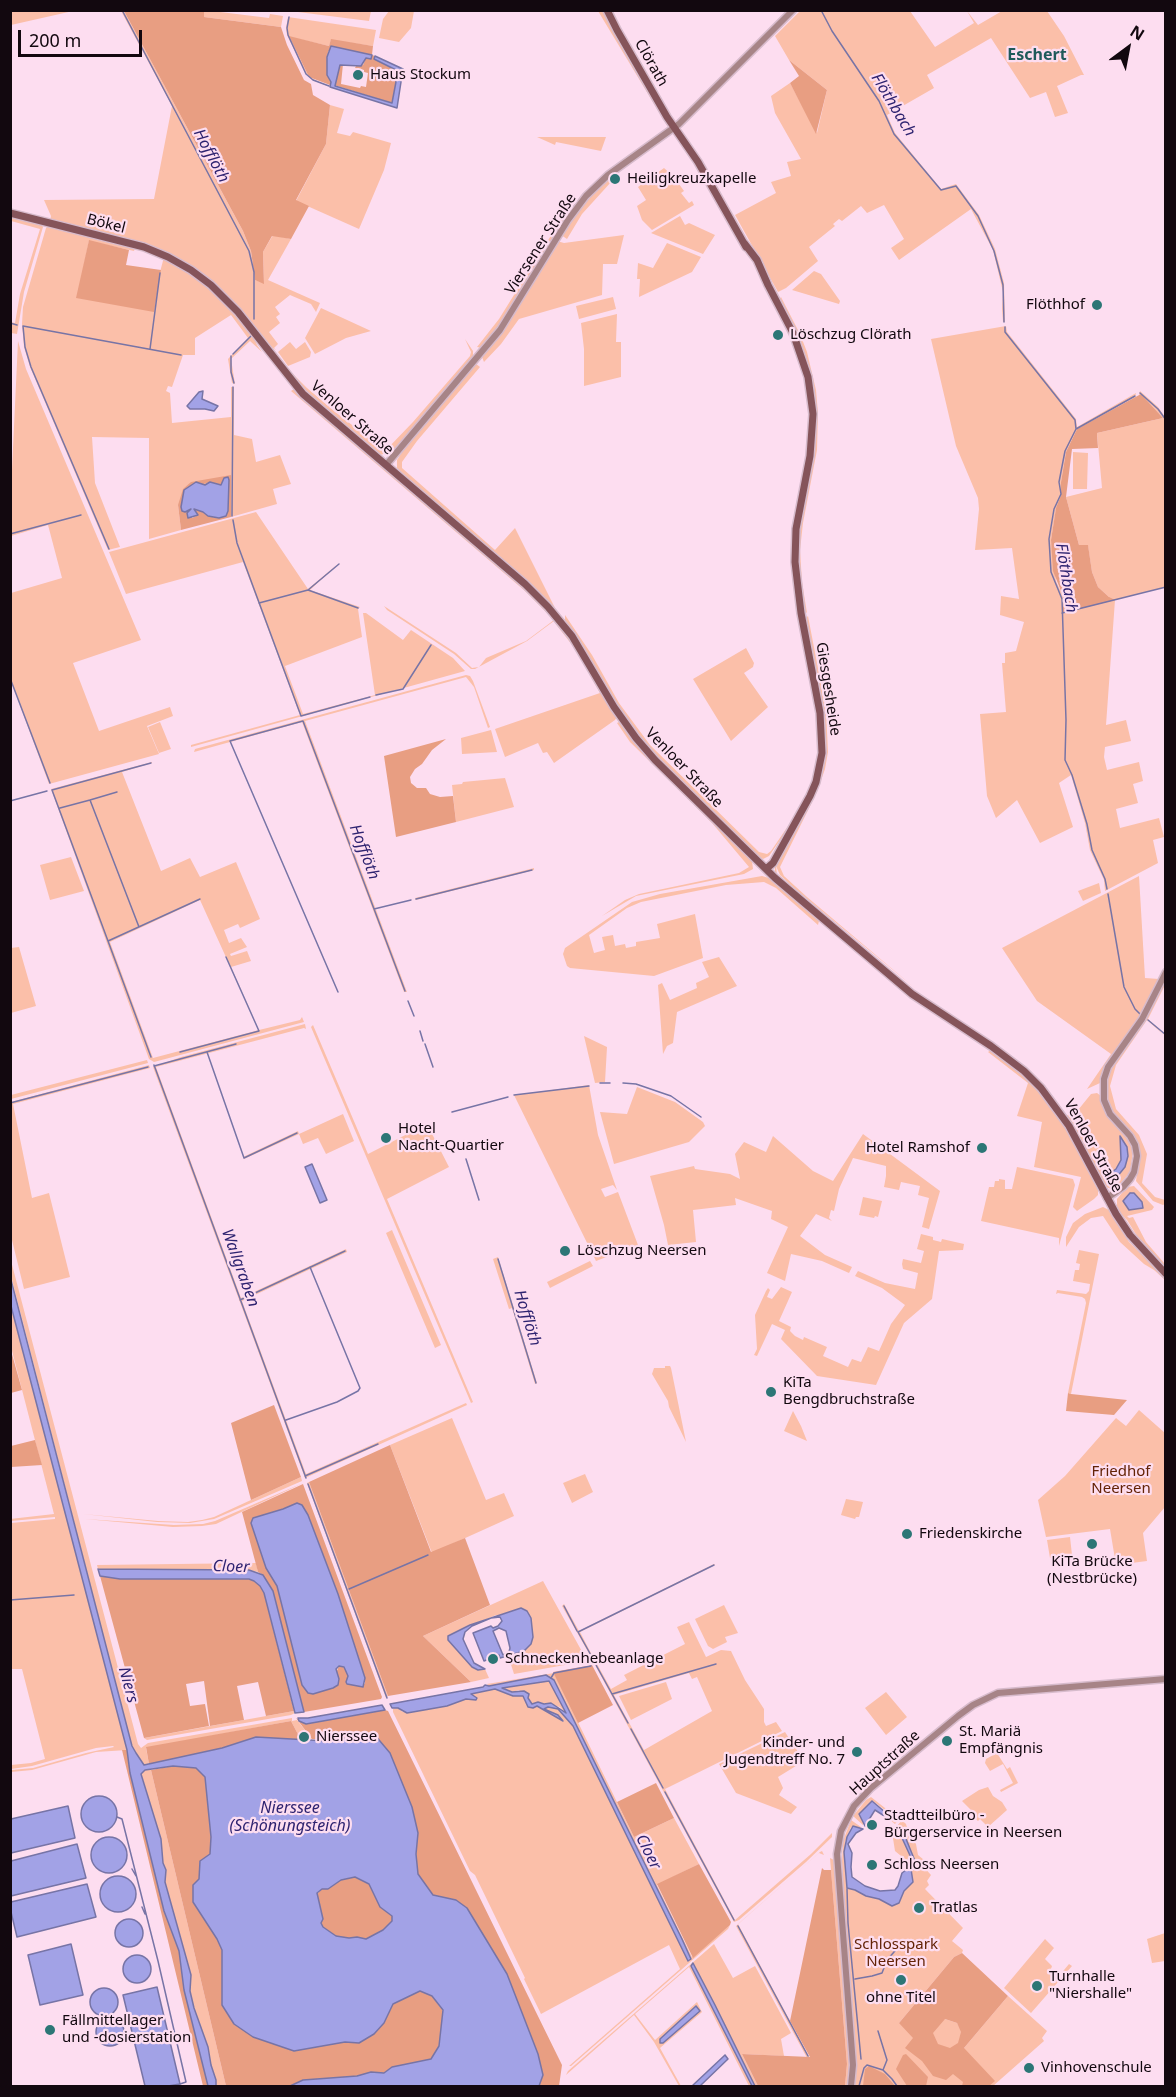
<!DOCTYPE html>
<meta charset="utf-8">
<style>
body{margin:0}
#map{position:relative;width:1176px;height:2097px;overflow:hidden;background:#fdddf0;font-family:"Noto Sans",sans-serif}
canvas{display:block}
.frame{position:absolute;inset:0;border:12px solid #12080f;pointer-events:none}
.north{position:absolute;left:1098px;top:18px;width:60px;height:60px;-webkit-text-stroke:4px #fdddf0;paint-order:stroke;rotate:32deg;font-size:16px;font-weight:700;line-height:24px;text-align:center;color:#12080f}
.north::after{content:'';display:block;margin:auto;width:21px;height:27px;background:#12080f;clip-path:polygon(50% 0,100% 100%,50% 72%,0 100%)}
.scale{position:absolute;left:18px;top:30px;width:124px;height:27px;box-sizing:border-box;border:3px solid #12080f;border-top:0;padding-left:8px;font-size:18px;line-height:21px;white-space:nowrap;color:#12080f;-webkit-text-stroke:4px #fdddf0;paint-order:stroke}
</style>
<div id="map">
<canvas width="1176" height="2097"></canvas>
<div class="frame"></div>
<div class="north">N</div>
<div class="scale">200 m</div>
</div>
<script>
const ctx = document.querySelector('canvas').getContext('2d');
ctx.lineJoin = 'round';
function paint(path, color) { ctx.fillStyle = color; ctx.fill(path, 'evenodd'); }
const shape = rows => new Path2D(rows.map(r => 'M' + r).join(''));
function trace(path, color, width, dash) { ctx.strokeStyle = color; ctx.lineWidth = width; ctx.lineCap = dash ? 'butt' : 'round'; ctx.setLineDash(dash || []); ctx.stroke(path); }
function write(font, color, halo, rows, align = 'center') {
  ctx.font = font + ' "Noto Sans",sans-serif'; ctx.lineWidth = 4.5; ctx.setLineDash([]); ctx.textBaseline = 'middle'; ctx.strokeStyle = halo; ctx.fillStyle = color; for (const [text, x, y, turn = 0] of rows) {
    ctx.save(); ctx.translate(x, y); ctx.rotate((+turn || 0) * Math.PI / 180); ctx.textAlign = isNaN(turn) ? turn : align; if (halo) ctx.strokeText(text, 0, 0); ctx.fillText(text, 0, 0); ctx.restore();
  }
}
const green = shape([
 [11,10,73,10,73,11,11,25],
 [204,10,269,18,270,14,283,16,281,27,204,17],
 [121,11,124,11,243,231,251,251,255,280,264,283,263,252,273,235,291,239,268,280,320,303,316,312,311,304,290,295,275,307,280,314,276,317,280,323,269,332,278,344,274,348,276,350,266,344,250,324,177,259,50,221,51,216,44,200,154,199,172,106],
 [290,11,371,11,369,21],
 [389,11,414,11,411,28,399,42,379,38,383,19],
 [598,11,605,11,669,125,668,127],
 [800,11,910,11,935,47,974,23,967,11,978,25,1002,11,1047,11,1064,36,1084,75,1081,75,1057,86,1068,113,1055,117,1046,92,1030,98,991,38,927,75,934,88,887,115,895,133,941,189,956,184,979,215,995,249,1004,283,1005,322,1003,322,1002,309,1003,292,993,250,971,209,899,260,891,248,904,239,884,205,867,213,861,206,842,221,839,219,833,224,835,226,809,247,818,261,786,288,778,292,735,215,776,193,771,182,791,176,787,162,801,159,775,113,771,96,790,83,817,133,827,90,789,60,775,36],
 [288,17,376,30,373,46,331,40,329,46,290,37,309,77,330,87,313,80,306,74,287,35,286,28],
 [330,105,344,109,337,133,350,136,353,132,391,143,384,170,359,229,296,201,326,144],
 [537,137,606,137,601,151,556,142,555,145],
 [664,168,673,176,678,185,679,184,684,191,681,193,689,203,692,201,694,205,652,230,642,220,637,206,646,200,638,187],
 [617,171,619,173,612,178,612,181,582,214,567,239,561,235,575,213,598,187],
 [570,205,572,206,554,238,501,325,482,348,477,347,499,319],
 [10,216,41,224,43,227,24,292,17,334,11,333,11,322,15,323,20,294,40,229,11,221],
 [680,216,685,225,689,223,715,235,703,254,651,233],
 [48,226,135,248,134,251,89,241,77,298,160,272,164,257,208,286,226,303,253,335,257,345,262,352,250,341,231,359,235,384,232,383,228,359,248,338,231,315,195,338,195,355,183,355,172,387,168,386,166,391,170,393,172,423,231,417,231,387,234,387,234,435,252,439,256,462,280,455,291,484,273,489,277,504,231,517,231,475,178,505,181,530,149,539,149,438,92,437,95,483,120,547,108,550,30,367,24,347,22,324,23,307,46,228],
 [624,235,617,264,603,264,602,295,519,319,501,344,484,362,482,357,485,352,557,241,564,243],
 [667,243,701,257,692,272,639,297,640,279,637,279,638,263,653,268],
 [814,271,821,274,840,301,839,304,792,290],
 [613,297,616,309,579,319,576,306],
 [781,297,800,334,807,352,816,390,818,413,817,450,803,523,800,550,802,582,807,613,803,610,797,564,800,520,814,440,807,365,800,342,779,300],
 [321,308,371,331,346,338,315,354,305,338],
 [617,314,616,342,621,342,621,377,584,386,584,349,581,323],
 [1006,326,1007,332,1076,419,1077,427,1136,393,1135,397,1077,429,1066,452,1061,482,1061,495,1056,509,1051,540,1056,581,1063,596,1063,610,1109,597,1098,587,1092,572,1088,546,1079,545,1066,497,1102,488,1097,433,1163,418,1141,394,1139,395,1140,391,1158,407,1165,417,1165,587,1115,600,1106,725,1126,720,1131,741,1105,747,1104,757,1107,770,1139,762,1143,781,1133,784,1138,803,1116,809,1120,828,1159,818,1164,837,1153,840,1158,863,1105,891,1104,880,1090,850,1085,823,1071,775,1059,783,1073,827,1040,843,1017,800,996,818,987,796,980,714,1006,712,1002,663,1005,663,1005,653,1016,651,1024,622,1000,615,1001,596,1019,599,1012,548,975,550,979,509,978,498,956,446,931,339],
 [465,339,473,351,473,359,396,447,387,453,380,455,317,404,292,377,292,373,307,388,334,411,383,449,387,449,413,422,470,356,471,352],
 [18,341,26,369,141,640,73,663,99,731,170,707,173,716,147,726,159,754,49,784,11,681,11,593,62,578,48,525,11,536,11,491],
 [290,342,296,349,305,342,311,352,310,357,288,366,278,352],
 [475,363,480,367,417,441,402,462,402,468,495,550,515,528,558,614,397,468,397,460,406,446],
 [294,389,527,589,543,605,555,620,554,621,527,641,475,669,471,669,454,654,387,610,384,606,456,653,472,668,479,667,486,658,526,641,554,620,525,591,291,391],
 [1073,452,1088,453,1087,489,1073,489],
 [256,512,308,589,339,563,310,590,360,607,358,609,362,637,285,666,303,714,375,695,363,613,366,613,403,640,411,630,453,658,465,671,191,747,191,745,300,715,243,562,126,594,109,552],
 [565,615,592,655,619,703,650,745,759,852,767,854,771,851,801,807,812,784,817,766,820,737,810,673,811,674,821,736,817,772,811,789,799,813,769,856,763,859,757,856,667,768,637,736,623,717,565,622],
 [808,616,826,710,828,752,825,769,817,792,780,867,784,876,807,897,916,989,794,888,780,875,776,866,777,875,775,872,775,866,809,803,824,753,823,717,805,619],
 [555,623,563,628,582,657,617,717,615,720,554,763,547,752,543,753,538,743,505,757,495,729,600,693,576,650],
 [746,648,754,663,753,667,744,673,768,707,731,741,693,679],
 [466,675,470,676,473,681,490,727,488,728,474,687,466,677,305,721,407,992,404,992,302,722,194,752,195,749],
 [160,722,171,749,159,753,148,727],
 [619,722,692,800,692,803,630,742,617,723],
 [491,730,497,752,462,754,461,738],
 [152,762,152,763,122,772,161,871,190,858,200,877,236,862,260,919,240,928,238,924,224,930,229,943,241,938,247,947,230,954,231,956,247,951,251,961,231,967,259,1030,300,1020,302,1017,304,1022,154,1062,149,1059,51,789],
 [200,900,259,1030,153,1058,110,942],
 [505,778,514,807,456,822,452,785,462,784,463,782],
 [696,804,752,861,753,869,744,874,636,896,602,916,625,900,639,894,739,873,749,867,712,823,694,805],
 [71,857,84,891,50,900,40,865],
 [534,868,534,870,416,900,415,898],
 [762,876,769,878,819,921,818,925,776,888,764,882,726,885,641,902,627,908,589,935,594,953,605,950,602,937,613,935,615,946,625,944,626,948,636,946,636,942,660,938,657,924,695,914,703,958,654,976,570,968,567,966,563,954,565,948,632,902,660,894],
 [1139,876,1145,978,1159,979,1165,967,1165,969,1141,1017,1105,1067,1100,1083,1087,1089,1111,1054,1037,1001,1002,948],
 [1099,883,1101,893,1083,901,1078,891],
 [11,911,11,948,19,947,36,1006,11,1013],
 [719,957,737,986,677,1012,673,1043,667,1046,663,1054,658,985,662,983,670,1000,697,988,696,983,709,977,702,962],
 [1165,977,1165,985,1148,1019,1165,1036,1147,1020,1116,1065,1110,1086,1116,1109,1139,1135,1147,1154,1142,1183,1155,1197,1165,1200,1165,1204,1163,1205,1153,1201,1136,1181,1140,1153,1114,1115,1107,1101,1105,1087,1108,1073],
 [305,1024,306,1029,304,1028,156,1067,241,1298,346,1249,347,1252,242,1301,306,1474,466,1403,467,1405,305,1478,153,1067,181,1057],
 [313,1025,368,1154,427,1124,449,1167,387,1199,473,1402,471,1403,311,1027],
 [584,1036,607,1047,605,1082,595,1083],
 [991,1050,1031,1080,1041,1091,1063,1123,1098,1190,1098,1195,1094,1199,1077,1211,1073,1207,1074,1203,1081,1177,1034,1167,1042,1122,1017,1116,1028,1083,988,1052],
 [147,1060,148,1063,11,1099,11,1095],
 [149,1065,150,1068,13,1104,32,1198,49,1193,70,1277,24,1289,11,1236,11,1102],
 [589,1085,598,1135,617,1190,613,1185,601,1189,605,1197,618,1192,638,1245,596,1261,514,1095],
 [637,1087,675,1102,703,1122,705,1126,689,1142,614,1164,600,1112,627,1114],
 [1097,1093,1101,1096,1103,1106,1110,1119,1128,1138,1133,1151,1130,1172,1119,1185,1111,1189,1104,1186,1066,1117,1071,1111,1074,1115,1091,1094],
 [1120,1137,1128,1156,1125,1167,1115,1181,1107,1174,1116,1169,1121,1160],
 [343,1114,354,1141,326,1154,318,1138,303,1144,299,1134,244,1159,243,1157,298,1131,299,1134],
 [863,1134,940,1191,929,1229,922,1227,929,1198,918,1195,920,1186,901,1182,899,1190,884,1187,886,1176,886,1166,853,1158,839,1189,834,1211,831,1210,829,1218,832,1221,816,1214,800,1236,825,1255,852,1267,849,1273,822,1261,791,1254,785,1281,767,1273,788,1227,771,1219,772,1211,735,1198,736,1205,693,1210,696,1242,668,1245,664,1225,650,1176,694,1166,695,1169,730,1174,740,1179,735,1154,744,1142,766,1152,773,1136,813,1171,833,1181],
 [1017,1167,1073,1179,1075,1185,1059,1246,1059,1238,981,1221,989,1187,994,1187,995,1181,999,1181,999,1179,1005,1180,1005,1189,1012,1189],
 [1134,1186,1154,1207,1152,1210,1127,1216,1129,1218,1133,1217,1146,1242,1165,1264,1165,1269,1142,1244,1127,1220,1117,1210,1117,1199,1127,1187],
 [863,1197,882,1201,878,1217,875,1216,874,1218,859,1215],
 [1103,1207,1109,1210,1129,1242,1165,1277,1165,1280,1154,1270,1144,1264,1120,1242,1103,1216,1091,1218,1079,1227,1066,1247,1066,1237,1073,1223,1085,1214],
 [392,1230,441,1345,435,1348,386,1233],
 [921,1234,933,1237,933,1240,941,1242,942,1239,964,1244,963,1250,939,1251,932,1299,904,1323,876,1385,817,1376,781,1339,785,1330,772,1324,757,1356,754,1355,757,1349,755,1315,766,1291,768,1288,770,1290,767,1297,772,1299,781,1287,792,1292,779,1321,791,1327,790,1331,795,1336,803,1340,804,1337,827,1347,823,1356,848,1367,852,1359,861,1362,868,1347,879,1351,891,1324,905,1305,882,1288,855,1276,858,1271,885,1283,915,1289,918,1273,903,1269,902,1264,903,1259,921,1263,924,1251,917,1249],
 [1079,1250,1099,1254,1071,1394,1068,1393,1086,1303,1085,1299,1082,1297,1058,1293,1056,1294,1057,1290,1086,1294,1089,1291,1090,1284,1073,1281,1075,1270,1079,1270,1080,1264,1076,1263],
 [10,1257,138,1744,141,1748,148,1743,292,1718,292,1721,297,1720,312,1739,301,1740,291,1721,146,1748,149,1764,144,1765,132,1747,11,1276],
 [498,1257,537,1383,535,1384,512,1308,509,1309,493,1259],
 [590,1261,593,1266,550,1288,547,1282],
 [11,1306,127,1750,96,1752,32,1770,11,1772,11,1770,33,1768,86,1753,114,1747,113,1746,96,1748,32,1766,11,1769,11,1765,31,1763,45,1759,22,1669,11,1669,11,1523,55,1519,55,1517,11,1521,10,1519,54,1514,11,1347],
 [665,1366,670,1366,671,1368,686,1442,669,1407,668,1401,652,1374,654,1368,665,1368],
 [1139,1410,1165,1433,1165,1507,1143,1533,1147,1561,1116,1565,1110,1529,1046,1537,1038,1500,1065,1476,1116,1418,1126,1426],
 [793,1411,801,1426,807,1441,784,1431],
 [452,1418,486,1500,504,1493,514,1516,432,1553,390,1445],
 [585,1474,593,1492,572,1503,563,1483],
 [301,1477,302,1481,214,1519,190,1523,157,1522,83,1514,158,1521,188,1522,202,1520,214,1517],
 [309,1482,388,1696,386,1698,307,1483],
 [303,1483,216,1524,202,1526,173,1527,85,1519,174,1525,203,1524,215,1521],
 [846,1499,863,1502,859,1517,856,1517,855,1519,841,1515],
 [1070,1537,1072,1555,1050,1558,1047,1540],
 [256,1563,258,1572,249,1570,120,1570,98,1569,97,1565],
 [714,1564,715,1565,580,1632,593,1657,591,1657,562,1606,564,1604,579,1631],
 [543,1581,585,1657,582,1662,514,1674,508,1655,533,1637,496,1615,448,1636,478,1670,485,1669,489,1678,471,1682,423,1636],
 [724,1605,738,1633,725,1637,727,1642,713,1649,708,1646,695,1619],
 [689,1622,706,1657,721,1650,731,1651,745,1680,764,1709,764,1722,766,1726,776,1722,782,1731,665,1789,735,1920,811,1854,832,1833,832,1837,806,1862,739,1920,734,1922,595,1665,597,1664,611,1689,627,1680,624,1675,685,1644,677,1627],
 [689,1673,692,1679,697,1677,712,1711,644,1750,614,1695],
 [554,1673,634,1837,674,1818,699,1864,657,1885,692,1957,730,1925,728,1929,571,2066,569,2066,680,1969,669,1945,541,2014,524,1979,525,1978,475,1875,470,1871,393,1712,393,1709,398,1708,403,1712,450,1705,466,1699,476,1700,477,1698,471,1694,495,1689,513,1696,523,1696,528,1707,537,1705,543,1709,548,1707,558,1709,573,1726,689,1961,691,1958,682,1939,554,1680,548,1675,489,1686,487,1684],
 [549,1681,567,1715,560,1707,538,1702,532,1704,519,1690,512,1692,501,1688],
 [666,1682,672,1699,631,1720,619,1696],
 [886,1692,907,1717,886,1735,865,1708],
 [294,1711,295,1713,291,1715,147,1740,144,1738],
 [785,1732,804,1761,778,1777,783,1788,779,1795,797,1807,791,1814,736,1793,719,1764],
 [997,1753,1007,1769,1010,1767,1018,1783,1001,1792,1000,1790,1013,1783,1003,1764,990,1771,985,1763,986,1759],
 [145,1770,151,1770,226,2086,216,2086,216,2080,211,2065,208,2047,194,2008,190,1991,191,1975,165,1882,166,1870,163,1863,161,1839,141,1773],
 [988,1787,993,1796,1002,1802,1007,1810,988,1827,980,1819,978,1821,970,1814,972,1811,962,1801,979,1790],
 [871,1797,899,1819,895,1824,889,1819,890,1819,890,1814,873,1801,863,1819,863,1825,853,1816,866,1800],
 [851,1820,861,1827,857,1829,851,1827,845,1842,845,1872,852,1888,866,1896,879,1899,892,1906,899,1903,904,1891,913,1882,911,1869,915,1861,902,1829,902,1838,913,1862,912,1865,895,1851,892,1832,902,1820,906,1824,909,1835,916,1844,918,1855,924,1860,921,1864,931,1875,927,1881,929,1885,925,1889,963,1928,952,1941,963,1950,962,1953,954,1957,899,2023,945,2019,957,2023,962,2032,964,2048,1008,1996,1047,2031,1042,2038,1044,2041,993,2086,853,2086,856,2060,843,1909,844,1902,842,1862,843,1841],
 [822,1851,824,1855,819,1853,738,1924,810,2058,807,2058,736,1926,820,1852],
 [830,1858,834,1860,850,2042,848,2086,845,2086,847,2064],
 [1165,1933,1165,1961,1152,1963,1147,1939],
 [1045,1939,1054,1948,1045,1959,1052,1966,1051,1969,1059,1976,1069,1964,1072,1966,1031,2013,1004,1988],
 [714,1944,733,1978,755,1966,791,2033,781,2039,784,2056,742,2054,758,2086,755,2086,693,1964,691,1966,752,2086,749,2086,689,1967,635,2014,655,2040,697,2002,702,2012,660,2048,681,2086,679,2086,654,2042,634,2015,566,2075,568,2071]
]);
const forest = shape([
 [124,11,204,11,204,17,281,27,287,45,304,80,311,84,313,95,330,105,326,144,296,200,309,206,291,239,272,236,263,252,264,284,255,280,251,251,243,231],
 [289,36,329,46,331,39,373,46,372,55,375,56,374,59,398,71,392,103,334,85,339,67,343,64,341,84,360,88,361,86,366,87,368,73,364,72,364,70,355,68,356,66,363,65,366,58,328,51,327,75,331,82,330,85,309,77],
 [789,60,827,90,816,134,790,83,799,76],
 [89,240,129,250,126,265,161,270,154,312,76,298],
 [1141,394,1163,418,1097,433,1098,448,1072,449,1066,497,1079,545,1088,545,1092,572,1098,587,1109,597,1115,600,1063,613,1063,596,1053,571,1051,540,1056,508,1061,495,1061,482,1066,452,1077,429],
 [231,475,231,517,181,530,178,505,183,489,191,482],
 [210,482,222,485,228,484,228,511,218,518,208,516,203,512,194,509,198,515,192,518,184,490],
 [446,739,432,750,422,764,415,769,410,777,411,783,417,788,426,788,430,794,440,797,453,796,456,822,396,837,384,756],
 [10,1347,22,1390,11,1393,10,1393],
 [1068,1393,1071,1394,1127,1400,1114,1415,1066,1411],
 [274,1405,301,1477,251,1500,231,1423],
 [35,1440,42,1465,11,1467,11,1446],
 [390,1445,431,1552,465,1538,490,1605,423,1636,471,1682,388,1696,309,1482],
 [303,1484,382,1697,381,1699,304,1712,273,1591,263,1575,258,1572,242,1512],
 [297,1503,308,1515,338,1594,365,1678,365,1684,346,1668,339,1666,336,1673,302,1685,277,1586,253,1518,283,1509],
 [100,1576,120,1579,249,1579,254,1581,260,1586,264,1593,294,1711,266,1716,258,1682,237,1686,244,1720,210,1726,204,1681,186,1684,190,1706,205,1704,209,1726,144,1738],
 [592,1665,613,1705,578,1723,553,1672],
 [385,1710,388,1711,562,2065,559,2086,539,2086,543,2075,492,1953,481,1931,467,1908,456,1900,433,1895,418,1874,416,1854,418,1833,374,1734,342,1740,312,1739,296,1718,306,1724],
 [291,1721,301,1740,256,1737,222,1748,149,1764,146,1747],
 [122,1750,127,1750,130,1773,164,1911,179,1951,184,1990,208,2086,203,2086],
 [173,1766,196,1768,205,1776,211,1837,210,1855,200,1861,199,1879,222,1950,222,2005,234,2024,294,2051,345,2042,359,2043,374,2034,384,2023,393,2004,420,1991,432,1996,443,2011,439,2046,431,2059,392,2067,384,2073,371,2072,357,2076,303,2080,290,2086,226,2086,151,1770],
 [656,1783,674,1818,634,1837,617,1802],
 [699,1864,731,1922,730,1925,693,1958,657,1884],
 [822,1868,824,1870,831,1870,847,2064,845,2086,758,2086,742,2054,810,2057,790,2021],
 [355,1877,369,1884,380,1907,392,1916,392,1921,383,1930,366,1939,357,1937,349,1938,336,1936,323,1927,321,1923,323,1919,317,1894,322,1889,328,1889,341,1880],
 [962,1953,1008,1996,964,2048,995,2081,989,2086,962,2086,963,2082,953,2074,946,2080,933,2076,922,2061,905,2048,913,2038,899,2023,954,1957],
 [945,2019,957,2023,961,2032,958,2043,950,2048,938,2044,933,2033],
 [906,2054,928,2077,926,2086,907,2086,896,2069,903,2055],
 [869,2066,885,2074,895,2086,863,2086,865,2069]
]);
const water = shape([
 [331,46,372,55,371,59,366,58,361,66,340,65,335,86,392,103,398,71,374,59,375,56,403,69,397,108,330,87,331,82,327,75,327,57,331,46],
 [203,391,202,399,218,406,214,411,205,409,190,409,187,406,199,392,203,391],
 [228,477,229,480,228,511,226,516,219,518,208,516,203,512,194,509,198,515,188,518,187,513,191,509,185,512,182,511,181,507,184,490,196,482,205,485,210,482,221,485,224,478,228,477],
 [1120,1136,1127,1147,1128,1156,1125,1167,1112,1183,1106,1176,1116,1169,1121,1160,1120,1136],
 [312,1164,327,1200,320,1203,305,1167,312,1164],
 [1130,1193,1134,1193,1142,1202,1143,1208,1129,1210,1123,1201,1130,1193],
 [10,1276,132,1746,136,1753,144,1765,222,1748,256,1737,327,1741,374,1734,390,1753,412,1807,418,1833,416,1854,418,1874,433,1895,456,1900,467,1908,507,1974,538,2054,543,2075,539,2086,290,2086,303,2080,357,2076,371,2072,384,2073,392,2067,431,2059,439,2046,443,2010,432,1996,420,1991,393,2004,384,2023,374,2034,359,2043,345,2042,294,2051,253,2037,234,2024,222,2005,222,1950,217,1939,193,1902,193,1885,199,1879,200,1861,210,1854,211,1837,205,1777,196,1768,173,1766,145,1770,141,1774,161,1839,163,1863,166,1870,165,1882,191,1975,190,1991,194,2008,208,2047,211,2065,216,2080,216,2086,208,2086,184,1990,179,1951,164,1911,130,1773,127,1750,11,1306,10,1276],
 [355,1877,369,1884,380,1907,392,1916,392,1921,383,1930,366,1939,357,1937,349,1938,336,1936,323,1927,321,1923,323,1919,317,1893,322,1889,328,1889,341,1880,355,1877],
 [297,1503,302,1505,308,1515,338,1594,365,1678,363,1687,347,1684,346,1682,348,1676,344,1667,339,1666,336,1669,339,1679,338,1685,333,1688,313,1694,308,1693,302,1685,277,1586,266,1568,251,1523,253,1518,283,1509,297,1503],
 [98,1569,249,1570,263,1575,273,1591,304,1712,295,1713,264,1593,260,1586,254,1581,249,1579,120,1579,100,1576,98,1569],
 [521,1608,527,1611,531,1618,533,1637,531,1644,524,1651,500,1658,499,1655,484,1661,473,1633,491,1626,493,1628,498,1626,502,1621,500,1617,491,1618,472,1626,465,1632,463,1639,474,1663,485,1669,478,1670,472,1667,448,1640,448,1636,470,1625,521,1608],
 [499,1628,506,1631,510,1648,509,1652,503,1655,493,1631,499,1628],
 [546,1675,554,1680,682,1939,691,1959,688,1961,573,1726,558,1709,548,1707,544,1709,558,1715,563,1721,537,1706,533,1708,528,1707,523,1696,513,1696,495,1689,471,1694,477,1698,476,1700,466,1699,447,1706,407,1713,398,1708,392,1708,390,1704,483,1687,485,1685,489,1686,546,1675],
 [549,1681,566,1713,551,1703,544,1704,538,1702,532,1704,528,1698,529,1694,524,1691,512,1692,502,1688,549,1681],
 [382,1705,385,1710,306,1724,299,1721,298,1718,308,1718,382,1705],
 '81 1814a18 18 0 1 1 36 0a18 18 0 1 1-36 0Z',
 [872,1801,892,1818,889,1819,875,1810,865,1826,859,1814,872,1801],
 [68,1806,75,1838,11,1853,11,1819,68,1806],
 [853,1826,863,1829,856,1833,848,1844,852,1853,851,1867,852,1877,865,1886,880,1891,895,1890,898,1886,902,1873,910,1867,913,1862,902,1838,901,1829,902,1829,915,1861,911,1869,913,1882,904,1891,899,1903,892,1906,879,1899,866,1896,855,1890,847,1888,844,1852,847,1837,853,1826],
 '91 1855a18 18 0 1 1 36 0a18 18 0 1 1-36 0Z',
 [77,1844,86,1878,11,1896,11,1861,77,1844],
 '100 1894a18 18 0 1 1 36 0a18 18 0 1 1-36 0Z',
 [87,1884,96,1917,17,1937,11,1912,11,1902,87,1884],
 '115 1933a14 14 0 1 1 28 0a14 14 0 1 1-28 0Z',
 [71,1944,83,1995,40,2005,28,1955,71,1944],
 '123 1969a14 14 0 1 1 28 0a14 14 0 1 1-28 0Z',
 [693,1963,715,2005,755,2086,752,2086,691,1966,693,1963],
 [157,1987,180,2084,168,2086,145,2086,123,1995,157,1987],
 '90 2002a14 14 0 1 1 28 0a14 14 0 1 1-28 0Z',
 [696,2006,700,2011,663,2043,660,2043,660,2039,696,2006],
 '96 2032a14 14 0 1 1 28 0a14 14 0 1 1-28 0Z',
 [725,2055,728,2059,700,2086,692,2086,725,2055]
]);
const stream = shape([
 [122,10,249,251,254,272,254,319],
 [821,10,832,31,879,101,894,134,941,190,956,186,978,216,994,251,1003,285,1004,322],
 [291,11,291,10],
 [289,17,287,28,288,35,306,74,313,80,329,86],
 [10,323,17,325],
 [1005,327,1005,332,1075,420,1076,429,1065,451,1059,482,1061,494,1054,509,1049,539,1051,572,1062,599,1066,720,1065,760,1072,775,1087,824,1092,850,1105,879,1107,889],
 [150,349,160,273],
 [233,354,251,336],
 [231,356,231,372,234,383],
 [1140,393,1158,409,1166,420],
 [1076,429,1135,396],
 [232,516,233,387],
 [233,520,237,543,301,716,370,697],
 [10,534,81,515],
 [109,549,31,367,25,347,23,326,181,355],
 [308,590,339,564],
 [259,603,308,590,358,608],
 [1062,613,1166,587],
 [10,678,50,783],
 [376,695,403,689,431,645],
 [52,790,151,1057],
 [52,790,151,763],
 [90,800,117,792],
 [10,801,47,791],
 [60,808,90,800,139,927],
 [1108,894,1124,987,1135,1009,1140,1014],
 [416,899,532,870],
 [374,909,411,900],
 [108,941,200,899],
 [338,992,230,741,303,721,405,991],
 [408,1001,414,1016],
 [1148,1020,1166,1035],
 [420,1031,423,1041],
 [425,1044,433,1067],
 [180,1052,259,1031,226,957],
 [207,1052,244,1158,297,1133],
 [154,1065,306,1478],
 [154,1066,236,1044],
 [600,1083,610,1083],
 [623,1083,636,1084,671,1096,701,1117],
 [514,1095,589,1086],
 [10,1103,148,1067],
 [452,1112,508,1097],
 [466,1159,479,1200],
 [498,1259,536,1383],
 [240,1300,345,1251],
 [286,1420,337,1402,358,1391,360,1388,310,1267],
 [305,1476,378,1444],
 [308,1484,387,1698],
 [349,1589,428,1555],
 [10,1600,74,1595],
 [564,1606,577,1631],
 [592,1657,578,1632,714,1565],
 [596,1665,628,1723],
 [551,1678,554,1673,591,1666],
 [612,1694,716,1664],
 [631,1729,663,1788],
 [665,1792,734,1920],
 [117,1817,122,1819,158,1961,186,2082,180,2084],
 [132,1869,136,1876],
 [847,1889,848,1923,861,2059],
 [142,1907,145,1914],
 [738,1926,808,2056],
 [855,1979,872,1976,882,1973,887,1960,901,1944],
 [878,2031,887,2060,883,2070],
 [859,2086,864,2068,867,2065,883,2070,892,2079,897,2086]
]);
const tertiary = shape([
 [386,465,500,330,568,220,586,196,608,175,679,124,793,10],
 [1107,1198,1123,1187,1130,1179,1134,1172,1137,1156,1135,1145,1130,1136,1110,1114,1104,1100,1104,1079,1108,1067,1142,1019,1166,972],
 [851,2086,853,2065,837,1854,841,1831,854,1806,871,1788,958,1716,973,1705,998,1693,1166,1679]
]);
const secondary = shape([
 [607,10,617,30,667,117,698,162,746,247],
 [10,213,144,247,168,257,191,270,211,285,238,312,303,394,525,584,548,607,572,636,614,707,636,738,655,760,775,878,912,994,991,1046,1024,1071,1041,1088,1069,1126,1116,1214,1130,1235,1166,1274],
 [744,243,757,260,768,285,793,333,808,377,813,414,810,456,796,529,795,562,801,613,820,713,822,753,816,782,810,796,773,863,766,869]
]);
const markers = [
 [358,75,6,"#2c7676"],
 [615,179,6,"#2c7676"],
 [1097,305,6,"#2c7676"],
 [778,335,6,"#2c7676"],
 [386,1138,6,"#2c7676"],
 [982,1148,6,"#2c7676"],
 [565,1251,6,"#2c7676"],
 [771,1392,6,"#2c7676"],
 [907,1534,6,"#2c7676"],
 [1092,1544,6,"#2c7676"],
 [493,1659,6,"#2c7676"],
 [304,1737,6,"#2c7676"],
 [947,1741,6,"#2c7676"],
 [857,1752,6,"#2c7676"],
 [872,1825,6,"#2c7676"],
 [872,1865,6,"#2c7676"],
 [919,1908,6,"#2c7676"],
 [901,1980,6,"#2c7676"],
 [1037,1986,6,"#2c7676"],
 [50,2030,6,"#2c7676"],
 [1029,2068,6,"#2c7676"]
];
const streetNames = [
 ["Clörath",651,63,60],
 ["Bökel",106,224,14],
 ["Viersener Straße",541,244,-57],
 ["Venloer Straße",352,418,41],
 ["Giesgesheide",828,689,81],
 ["Venloer Straße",684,768,46],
 ["Venloer Straße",1093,1146,61],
 ["Hauptstraße",885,1763,-42]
];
const poiNames = [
 ["Haus Stockum",370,75],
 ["Heiligkreuzkapelle",627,179],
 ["Flöthhof",1085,305,"right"],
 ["Löschzug Clörath",790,335],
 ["Hotel",398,1129],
 ["Nacht-Quartier",398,1146],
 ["Hotel Ramshof",970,1148,"right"],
 ["Löschzug Neersen",577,1251],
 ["KiTa",783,1383],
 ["Bengdbruchstraße",783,1400],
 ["Friedenskirche",919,1534],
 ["KiTa Brücke",1092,1562,"center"],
 ["(Nestbrücke)",1092,1579,"center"],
 ["Schneckenhebeanlage",505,1659],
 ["St. Mariä",959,1732],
 ["Empfängnis",959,1749],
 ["Nierssee",316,1737],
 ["Kinder- und",845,1743,"right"],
 ["Jugendtreff No. 7",845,1760,"right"],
 ["Stadtteilbüro -",884,1816],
 ["Bürgerservice in Neersen",884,1833],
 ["Schloss Neersen",884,1865],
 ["Tratlas",931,1908],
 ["Turnhalle",1049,1977],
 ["\"Niershalle\"",1049,1994],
 ["ohne Titel",901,1998,"center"],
 ["Fällmittellager",62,2021],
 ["und -dosierstation",62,2038],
 ["Vinhovenschule",1041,2068]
];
const parkNames = [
 ["Friedhof",1121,1472],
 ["Neersen",1121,1489],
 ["Schlosspark",896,1945],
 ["Neersen",896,1962]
];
const neighbourhoodNames = [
 ["Eschert",1037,55]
];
const waterNames = [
 ["Flöthbach",893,105,59],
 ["Hofflöth",211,156,62],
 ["Flöthbach",1066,578,81],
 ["Hofflöth",364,852,69],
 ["Wallgraben",240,1268,70],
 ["Hofflöth",527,1318,73],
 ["Cloer",231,1567,2],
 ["Niers",128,1685,75],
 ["Nierssee",290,1808],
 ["(Schönungsteich)",290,1826],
 ["Cloer",648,1852,64]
];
paint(green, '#fbbfa9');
paint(forest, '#e89e82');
paint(water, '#a2a2e6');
trace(water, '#7774a6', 1.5);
trace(stream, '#7774a6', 1.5);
trace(tertiary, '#d7bbcc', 9);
trace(secondary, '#d7bbcc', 10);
trace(tertiary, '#a78487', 6);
trace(secondary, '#85545a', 7);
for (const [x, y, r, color] of markers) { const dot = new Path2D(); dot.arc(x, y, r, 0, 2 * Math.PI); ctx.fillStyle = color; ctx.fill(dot); trace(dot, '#fdddf0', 2); }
write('15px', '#12080f', '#fdddf0', streetNames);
write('15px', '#12080f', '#fdddf0', poiNames, 'left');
write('15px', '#632205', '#fdddf0', parkNames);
write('bold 16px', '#1f5a5a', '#fdddf0', neighbourhoodNames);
write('italic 16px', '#2e2370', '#fdddf0', waterNames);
</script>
